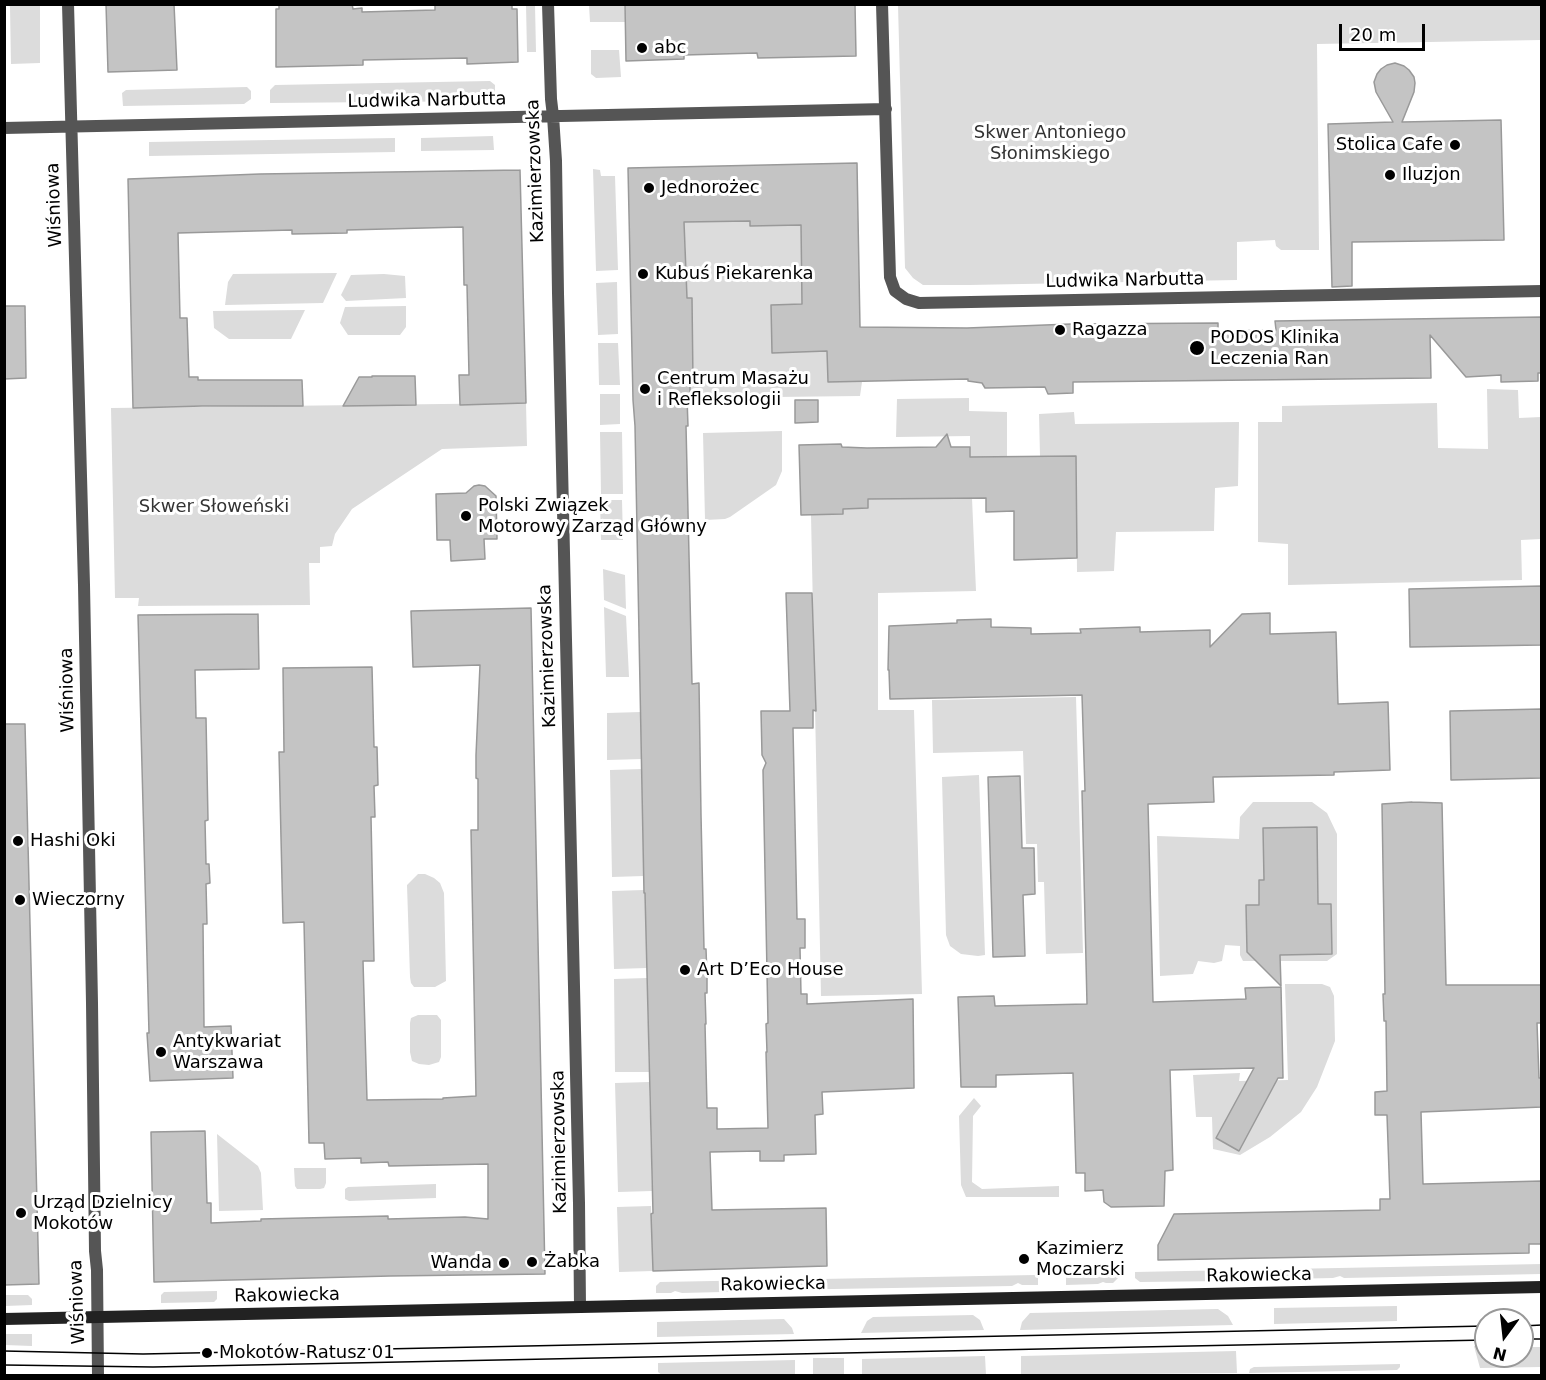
<!DOCTYPE html>
<meta charset="utf-8">
<style>
body{margin:0}
#map{position:relative;width:1546px;height:1380px;overflow:hidden;background:#fff;font-family:"DejaVu Sans",sans-serif}
canvas{display:block}
.frame{position:absolute;inset:0;border:6px solid #000;pointer-events:none}
.north{position:absolute;left:1474px;top:1308px;width:60px;height:60px;box-sizing:border-box;background:#fff;border:2px solid #999;border-radius:50%;rotate:195deg;font-size:16px;font-weight:700;line-height:24px;text-align:center;color:#000}
.north::after{content:'';display:block;margin:auto;width:21px;height:27px;background:#000;clip-path:polygon(50% 0,100% 100%,50% 72%,0 100%)}
.scale{position:absolute;left:1339px;top:24px;width:86px;height:27px;box-sizing:border-box;border:3px solid #000;border-top:0;padding-left:8px;font-size:18px;line-height:21px;white-space:nowrap;color:#000;-webkit-text-stroke:4px #fff;paint-order:stroke}
</style>
<div id="map">
<canvas width="1546" height="1380"></canvas>
<div class="frame"></div>
<div class="north">N</div>
<div class="scale">20 m</div>
</div>
<script>
const ctx = document.querySelector('canvas').getContext('2d');
ctx.lineJoin = 'round';
function paint(path, color) { ctx.fillStyle = color; ctx.fill(path, 'evenodd'); }
const shape = rows => new Path2D(rows.map(r => 'M' + r).join(''));
function trace(path, color, width, dash) { ctx.strokeStyle = color; ctx.lineWidth = width; ctx.lineCap = dash ? 'butt' : 'round'; ctx.setLineDash(dash || []); ctx.stroke(path); }
function write(font, color, halo, rows, align = 'center') {
  ctx.font = font + ' "DejaVu Sans",sans-serif'; ctx.lineWidth = 6; ctx.setLineDash([]); ctx.textBaseline = 'middle'; ctx.strokeStyle = halo; ctx.fillStyle = color; for (const [text, x, y, turn = 0] of rows) {
    ctx.save(); ctx.translate(x, y); ctx.rotate((+turn || 0) * Math.PI / 180); ctx.textAlign = isNaN(turn) ? turn : align; if (halo) ctx.strokeText(text, 0, 0); ctx.fillText(text, 0, 0); ctx.restore();
  }
}
const green = shape([
 [9,5,40,5,40,63,11,64,10,7],
 [526,5,535,5,536,52,527,52],
 [589,5,625,5,625,22,590,22],
 [898,5,1541,5,1541,40,1317,44,1319,250,1281,250,1276,246,1275,240,1237,242,1237,280,969,285,923,285,913,278,905,268],
 [591,50,619,50,621,77,596,78,591,74],
 [490,81,495,85,495,101,270,103,270,90,275,85],
 [247,87,251,91,251,99,244,104,123,106,122,93,126,90],
 [493,136,494,150,421,151,421,138],
 [395,138,395,152,149,156,149,142],
 [593,169,600,170,601,176,615,176,618,270,596,271],
 [687,216,687,220,690,222,750,221,750,226,801,225,802,306,773,305,771,308,772,352,811,352,821,344,827,352,828,382,862,382,860,396,690,398,690,383,693,382,692,298,687,298,685,239,680,238,679,226],
 [337,273,323,303,225,305,228,282,233,274],
 [384,274,405,276,406,298,346,301,341,295,351,275],
 [617,282,618,334,598,335,596,283],
 [406,306,406,327,400,335,348,335,340,323,345,307],
 [305,310,291,339,229,339,214,328,213,311],
 [598,343,618,343,620,385,599,385],
 [1487,389,1518,390,1519,418,1541,417,1541,539,1521,540,1522,580,1288,585,1288,544,1258,542,1258,422,1282,422,1282,406,1437,403,1438,448,1488,449],
 [600,394,620,394,620,424,600,425],
 [969,398,969,411,1007,412,1007,459,970,458,970,436,896,437,897,399],
 [526,403,527,446,442,449,352,509,335,534,332,546,320,547,320,563,309,563,310,605,138,606,139,598,115,598,111,408],
 [1074,412,1075,424,1239,422,1238,486,1215,488,1214,531,1116,532,1114,571,1077,572,1076,456,1040,456,1039,414],
 [782,431,782,471,776,485,730,517,725,519,705,520,703,433],
 [600,432,622,432,623,494,601,494],
 [972,498,976,591,878,593,878,710,914,710,922,994,821,996,811,515,842,514,843,509,868,508,868,499],
 [600,500,622,500,623,540,601,540],
 [603,569,625,575,626,609,604,600],
 [604,607,626,616,629,677,606,677],
 [1076,697,1083,953,1046,954,1044,882,1038,882,1037,844,1026,844,1023,751,933,753,932,700],
 [641,712,642,759,607,760,607,713],
 [642,769,644,876,612,877,610,770],
 [979,775,985,955,978,956,961,954,950,946,946,935,942,777],
 [1253,802,1312,802,1327,813,1337,834,1337,954,1327,961,1243,961,1240,955,1240,946,1225,945,1222,961,1214,963,1198,961,1193,974,1160,976,1157,836,1239,839,1240,817],
 [418,874,425,874,434,878,440,883,444,893,446,981,435,987,414,987,411,983,410,977,407,885],
 [644,890,645,893,647,968,614,969,612,891],
 [647,978,649,1072,615,1072,614,979],
 [1285,984,1322,984,1330,987,1334,996,1335,1041,1317,1087,1301,1112,1270,1137,1240,1155,1213,1149,1212,1117,1196,1117,1193,1075,1240,1073,1239,1081,1288,1080],
 [418,1015,437,1015,441,1020,441,1057,439,1062,429,1065,419,1064,412,1061,410,1052,410,1023,411,1018],
 [649,1082,652,1191,618,1192,615,1083],
 [974,1098,981,1106,973,1116,972,1182,982,1189,1059,1186,1059,1197,966,1197,961,1185,959,1116],
 [217,1134,258,1166,261,1173,263,1210,219,1211],
 [294,1168,326,1168,326,1183,324,1188,320,1189,297,1189,295,1186],
 [436,1184,436,1198,349,1201,345,1199,345,1189,348,1187],
 [651,1206,653,1271,619,1272,617,1207],
 [1542,1264,1541,1274,1344,1278,1340,1276,1333,1278,1237,1280,1234,1279,1227,1281,1140,1282,1135,1278,1135,1272],
 [1118,1272,1118,1278,1113,1283,1106,1283,1103,1282,1098,1284,1066,1285,1066,1276,1069,1273],
 [1035,1275,1038,1277,1038,1285,1022,1285,1018,1283,1012,1286,773,1290,766,1288,762,1291,682,1293,675,1291,671,1293,656,1293,656,1286,660,1282],
 [217,1291,217,1299,214,1302,161,1303,161,1295,164,1292],
 [5,1295,28,1295,32,1299,32,1305,5,1306],
 [1397,1306,1397,1321,1274,1324,1274,1308],
 [1218,1309,1228,1316,1233,1325,1020,1330,1022,1322,1030,1313],
 [973,1315,980,1320,984,1330,861,1333,867,1321,873,1317],
 [784,1319,792,1328,794,1334,657,1337,657,1322],
 [5,1334,32,1334,32,1346,5,1345],
 [1474,1346,1486,1348,1486,1356,1522,1356,1522,1347,1541,1347,1541,1367,1480,1368],
 [1236,1351,1237,1373,1021,1375,1021,1356],
 [985,1356,986,1375,862,1375,862,1359],
 [813,1358,844,1358,844,1375,813,1375],
 [795,1360,795,1375,663,1376,658,1372,658,1363],
 [1400,1364,1400,1367,1397,1370,1249,1373,1250,1369,1254,1367]
]);
const building = shape([
 [106,4,174,4,177,70,108,72,106,4],
 [279,4,352,4,353,9,362,8,362,12,435,10,435,4,512,4,512,9,517,9,518,62,467,64,467,58,363,60,363,65,276,67,276,9,279,9,279,4],
 [625,4,855,4,856,56,758,58,757,53,684,55,684,59,626,61,625,4],
 [1395,63,1404,66,1409,70,1414,77,1415,83,1414,92,1402,122,1501,120,1504,240,1352,242,1352,286,1332,287,1328,124,1393,122,1376,92,1374,82,1377,74,1381,69,1387,65,1395,63],
 [857,163,860,327,967,328,1071,324,1218,323,1218,331,1276,330,1275,321,1542,317,1542,373,1538,373,1538,381,1501,382,1501,375,1466,377,1430,335,1431,378,1073,382,1073,393,1048,394,1045,387,985,388,982,383,968,381,968,379,828,382,827,351,772,353,771,305,802,304,801,225,750,226,750,221,684,222,687,298,692,298,693,382,690,384,690,398,687,398,688,426,686,426,692,684,699,683,701,815,704,949,706,949,707,976,707,993,705,993,706,1024,705,1024,707,1108,717,1108,717,1129,768,1128,766,1052,767,1052,766,1024,768,1023,763,770,766,763,762,755,761,711,790,711,786,593,812,593,816,711,813,710,813,728,793,728,797,919,805,919,805,948,800,948,801,994,807,994,807,1004,913,999,914,1088,822,1092,823,1114,815,1115,816,1154,784,1155,784,1161,760,1161,760,1151,710,1152,712,1210,826,1208,827,1266,653,1271,651,1214,653,1213,645,893,644,893,635,426,633,400,628,168,857,163],
 [520,170,526,403,460,405,459,375,469,375,467,285,464,285,463,227,347,230,347,233,292,234,292,230,178,233,180,318,187,318,189,377,198,377,198,380,302,380,303,406,202,406,133,408,128,179,260,174,520,170],
 [4,306,25,306,26,378,4,379,4,306],
 [372,376,415,376,416,405,343,406,359,377,372,377,372,376],
 [795,400,818,400,818,422,795,423,795,400],
 [947,434,951,447,970,447,970,457,1076,456,1077,558,1014,560,1014,511,986,512,986,498,868,499,868,508,843,509,843,514,801,515,799,445,841,444,842,447,867,448,936,447,947,434],
 [479,485,485,486,496,496,497,539,484,539,485,559,451,561,450,540,437,540,436,494,466,493,474,486,479,485],
 [1542,586,1542,645,1410,647,1409,589,1542,586],
 [531,608,545,1274,390,1276,154,1282,151,1132,205,1131,207,1203,211,1203,211,1223,261,1221,261,1219,388,1216,388,1219,465,1217,488,1219,488,1164,389,1166,388,1162,361,1163,361,1158,325,1159,324,1143,309,1143,304,922,283,923,279,752,284,752,283,668,372,667,374,747,377,747,378,785,374,786,375,817,371,817,374,961,363,961,367,1100,443,1099,443,1098,476,1096,471,830,478,830,478,779,476,778,476,755,480,665,413,667,411,611,531,608],
 [1270,613,1270,634,1336,632,1338,704,1388,702,1390,770,1334,772,1334,775,1213,777,1214,802,1148,804,1153,1002,1246,999,1245,988,1281,987,1283,1078,1278,1078,1239,1151,1216,1138,1254,1068,1170,1070,1173,1170,1165,1171,1164,1206,1111,1207,1104,1202,1103,1190,1085,1191,1085,1173,1076,1173,1073,1073,996,1075,996,1087,961,1087,958,997,994,996,995,1006,1087,1004,1082,791,1085,791,1082,695,890,699,889,670,888,670,889,626,957,623,957,620,991,619,991,627,1031,628,1031,634,1081,633,1080,629,1140,627,1140,632,1210,630,1210,647,1242,614,1270,613],
 [258,614,259,669,195,670,196,718,206,718,208,820,205,821,206,864,209,864,210,883,206,884,207,924,203,924,204,1027,231,1026,233,1078,150,1081,147,1033,149,1033,138,615,258,614],
 [1542,709,1542,778,1451,780,1450,711,1542,709],
 [4,724,25,724,39,1284,4,1285,4,724],
 [1020,776,1022,848,1034,848,1035,894,1023,895,1025,956,993,957,988,777,1020,776],
 [1412,802,1442,803,1446,985,1542,985,1542,1023,1537,1023,1539,1078,1542,1078,1542,1107,1421,1112,1423,1184,1542,1181,1542,1244,1529,1244,1529,1253,1158,1260,1158,1245,1174,1214,1380,1210,1380,1199,1390,1199,1387,1115,1375,1115,1375,1092,1387,1091,1386,1021,1384,1021,1383,994,1385,994,1382,804,1412,802],
 [1317,827,1318,904,1331,904,1332,954,1280,955,1281,986,1247,952,1246,905,1259,905,1259,880,1264,880,1263,828,1317,827]
]);
const street = shape([
 [68,4,84,585,92,1003,95,1251,97,1270,98,1376],
 [548,4,551,99,553,116,556,161,558,293,579,1203,580,1307],
 [882,4,890,277,895,291,906,299,919,303,1542,291],
 [4,128,886,109]
]);
const secondary = shape([
 [4,1319,1542,1287]
]);
const tram = shape([
 [1522,1326,1542,1325],
 [1522,1339,1542,1339],
 [4,1351,143,1354,1486,1326],
 [4,1365,153,1367,1486,1340]
]);
const markers = [
 [642,48,6,"#000"],
 [1455,145,6,"#000"],
 [1390,175,6,"#000"],
 [649,188,6,"#000"],
 [643,274,6,"#000"],
 [1060,330,6,"#000"],
 [1197,348,8,"#000"],
 [645,389,6,"#000"],
 [466,516,6,"#000"],
 [18,841,6,"#000"],
 [20,900,6,"#000"],
 [685,970,6,"#000"],
 [161,1052,6,"#000"],
 [21,1213,6,"#000"],
 [1024,1259,6,"#000"],
 [532,1262,6,"#000"],
 [504,1263,6,"#000"],
 [207,1353,6,"#000"]
];
const poiNames = [
 ["abc",654,48],
 ["Stolica Cafe",1443,145,"right"],
 ["Iluzjon",1402,175],
 ["Jednorożec",661,188],
 ["Kubuś Piekarenka",655,274],
 ["Ragazza",1072,330],
 ["PODOS Klinika",1210,338],
 ["Leczenia Ran",1210,359],
 ["Centrum Masażu",657,379],
 ["i Refleksologii",657,400],
 ["Polski Związek",478,506],
 ["Motorowy Zarząd Główny",478,527],
 ["Hashi Oki",30,841],
 ["Wieczorny",32,900],
 ["Art D’Eco House",697,970],
 ["Antykwariat",173,1042],
 ["Warszawa",173,1063],
 ["Urząd Dzielnicy",33,1203],
 ["Mokotów",33,1224],
 ["Kazimierz",1036,1249],
 ["Moczarski",1036,1270],
 ["Żabka",544,1262],
 ["Wanda",492,1263,"right"],
 ["Mokotów-Ratusz 01",219,1353]
];
const streetNames = [
 ["Ludwika Narbutta",427,101,-1],
 ["Kazimierzowska",536,171,-92],
 ["Wiśniowa",55,205,-92],
 ["Ludwika Narbutta",1125,281,-1],
 ["Kazimierzowska",548,656,-92],
 ["Wiśniowa",68,690,-91],
 ["Kazimierzowska",560,1142,-91],
 ["Rakowiecka",1259,1276,-1],
 ["Rakowiecka",773,1285,-1],
 ["Rakowiecka",287,1296,-1],
 ["Wiśniowa",78,1302,-92]
];
const parkNames = [
 ["Skwer Antoniego",1050,133],
 ["Słonimskiego",1050,154],
 ["Skwer Słoweński",214,507]
];
paint(green, '#dcdcdc');
paint(building, '#c4c4c4');
trace(building, '#999', 1.5);
trace(street, '#555', 12);
trace(secondary, '#222', 12);
trace(tram, '#000', 1.5);
for (const [x, y, r, color] of markers) { const dot = new Path2D(); dot.arc(x, y, r, 0, 2 * Math.PI); ctx.fillStyle = color; ctx.fill(dot); trace(dot, '#fff', 2); }
write('18px', '#000', '#fff', poiNames, 'left');
write('18px', '#000', '#fff', streetNames);
write('18px', '#333', '#fff', parkNames);
</script>
